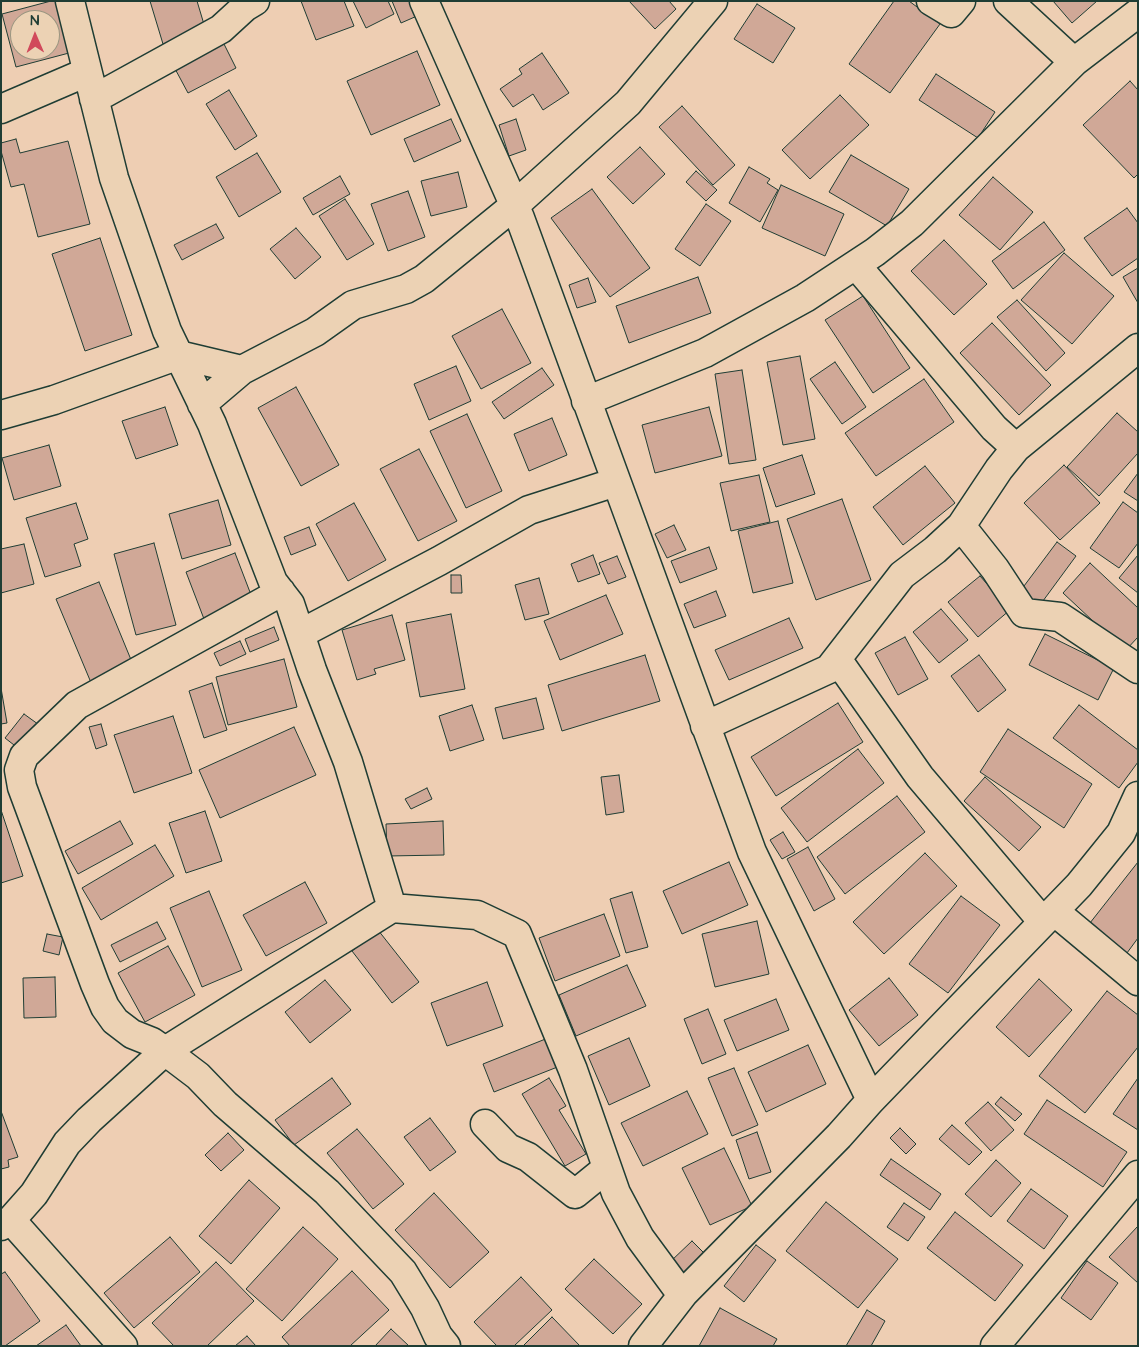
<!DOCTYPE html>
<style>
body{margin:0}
#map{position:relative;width:1139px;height:1347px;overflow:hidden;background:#eeceb3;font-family:"Architects Daughter",sans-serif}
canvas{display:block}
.frame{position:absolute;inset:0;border:2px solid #1f3d34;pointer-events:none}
.north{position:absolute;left:10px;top:10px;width:50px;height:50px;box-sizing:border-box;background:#ecd2b4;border:1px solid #9a9681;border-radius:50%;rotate:359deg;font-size:14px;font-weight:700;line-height:20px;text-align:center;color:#1f3d34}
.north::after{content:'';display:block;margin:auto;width:18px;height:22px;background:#d1495b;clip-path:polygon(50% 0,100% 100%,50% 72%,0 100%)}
</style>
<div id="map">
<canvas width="1139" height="1347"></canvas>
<div class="frame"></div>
<div class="north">N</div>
</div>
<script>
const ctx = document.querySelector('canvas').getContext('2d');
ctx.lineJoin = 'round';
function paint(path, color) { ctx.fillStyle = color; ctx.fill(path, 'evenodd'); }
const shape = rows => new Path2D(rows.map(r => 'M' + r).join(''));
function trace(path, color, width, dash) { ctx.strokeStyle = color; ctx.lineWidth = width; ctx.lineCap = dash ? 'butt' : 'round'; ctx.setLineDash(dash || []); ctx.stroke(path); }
const building = shape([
 [51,1,56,1,69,53,16,67,2,14,51,1],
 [20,20,50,20,50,50,20,50,20,20],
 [150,1,197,1,206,31,163,44,150,1],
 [301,1,344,1,354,26,316,40,301,1],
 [353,1,388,1,394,14,366,28,353,1],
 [392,1,411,1,417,16,401,23,392,1],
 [629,1,669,1,676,9,655,29,629,1],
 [894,1,909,1,940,24,890,93,849,64,894,1],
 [1053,1,1097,1,1072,23,1053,1],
 [757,4,795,28,773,63,734,39,757,4],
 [222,40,236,68,188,93,173,65,222,40],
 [417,51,440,105,371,135,347,81,417,51],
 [542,53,569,93,543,110,533,94,513,107,500,89,522,74,519,69,542,53],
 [936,74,995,112,978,138,919,100,936,74],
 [1130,81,1138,90,1138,174,1134,178,1083,125,1130,81],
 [229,90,257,136,235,150,206,104,229,90],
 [840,95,869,125,810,179,782,150,840,95],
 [682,106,735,165,713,185,659,127,682,106],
 [451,119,461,141,414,162,404,139,451,119],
 [516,119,526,150,509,156,499,125,516,119],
 [16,139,20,153,68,141,90,224,38,237,24,184,11,187,1,151,1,143,16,139],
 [640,147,665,174,633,204,607,177,640,147],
 [257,153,281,192,239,217,216,177,257,153],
 [851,155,909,189,887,226,829,192,851,155],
 [749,167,770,179,767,183,778,190,760,222,729,203,749,167],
 [696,171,717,190,706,201,686,182,696,171],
 [458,172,467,207,431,216,421,181,458,172],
 [340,176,350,194,313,215,303,198,340,176],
 [993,177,1033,212,1000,250,959,215,993,177],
 [781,185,844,214,825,256,762,228,781,185],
 [592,189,650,268,610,297,551,218,592,189],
 [408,191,425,237,388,251,371,204,408,191],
 [345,199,374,244,347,260,319,216,345,199],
 [706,204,731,221,700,266,675,249,706,204],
 [1127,208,1138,223,1138,258,1112,276,1084,238,1127,208],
 [1044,222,1065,250,1013,289,992,261,1044,222],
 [216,224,224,238,182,260,174,245,216,224],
 [296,228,321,257,295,279,270,249,296,228],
 [100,238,132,335,85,351,52,254,100,238],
 [944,240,987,284,954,315,911,271,944,240],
 [1064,253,1114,296,1072,344,1021,300,1064,253],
 [1138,268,1138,303,1123,277,1138,268],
 [698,277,711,313,629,343,616,306,698,277],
 [588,278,596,302,577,308,569,285,588,278],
 [863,296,910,368,873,393,825,320,863,296],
 [1017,300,1065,353,1046,371,997,317,1017,300],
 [502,309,531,363,481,389,452,336,502,309],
 [992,323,1051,385,1019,415,960,353,992,323],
 [800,356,815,439,783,445,767,362,800,356],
 [835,362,866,407,842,424,810,379,835,362],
 [456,366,471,401,429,420,414,384,456,366],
 [542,368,554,385,504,419,492,402,542,368],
 [742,370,756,460,729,464,715,374,742,370],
 [924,379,954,422,876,476,845,433,924,379],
 [296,387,339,465,301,486,258,408,296,387],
 [165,407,178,445,136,459,122,421,165,407],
 [709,407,722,456,655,473,642,425,709,407],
 [1117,413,1138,432,1138,453,1099,496,1067,467,1117,413],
 [467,414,502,491,466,508,430,431,467,414],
 [552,418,567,455,529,471,514,434,552,418],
 [49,445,61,486,14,500,2,458,49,445],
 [419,449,457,521,418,541,380,469,419,449],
 [802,455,815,494,776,507,763,468,802,455],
 [1064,465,1100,503,1060,540,1024,503,1064,465],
 [925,466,955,503,903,545,873,507,925,466],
 [1138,473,1138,501,1124,492,1138,473],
 [759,475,770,522,731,531,720,483,759,475],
 [842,499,871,580,816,600,787,519,842,499],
 [218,500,231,545,182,559,169,514,218,500],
 [1123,502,1138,513,1138,543,1119,568,1090,548,1123,502],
 [76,503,88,539,74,544,81,566,45,577,26,518,76,503],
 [354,503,386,560,348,581,316,524,354,503],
 [778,521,793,583,753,593,738,531,778,521],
 [674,525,686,550,667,558,655,534,674,525],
 [309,527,316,545,291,555,284,537,309,527],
 [1057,542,1076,556,1040,605,1021,590,1057,542],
 [154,543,176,625,136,635,114,554,154,543],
 [24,544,34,584,1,593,1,549,24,544],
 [709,547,717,569,680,583,671,561,709,547],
 [235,553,253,600,204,619,186,572,235,553],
 [593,555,600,574,578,582,571,564,593,555],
 [1138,555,1138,593,1119,578,1138,555],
 [617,556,626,577,608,584,599,563,617,556],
 [1090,563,1138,608,1138,637,1125,651,1063,593,1090,563],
 [451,575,461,575,462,593,451,593,451,575],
 [980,576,1010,610,978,637,948,602,980,576],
 [539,578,549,614,525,620,515,585,539,578],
 [99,582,134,667,92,685,56,599,99,582],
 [716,591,726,616,694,628,684,604,716,591],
 [606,595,623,634,560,660,544,621,606,595],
 [941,609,968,640,939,663,913,632,941,609],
 [451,614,465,689,420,697,406,623,451,614],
 [392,615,405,660,374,669,376,674,357,680,342,630,392,615],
 [789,618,803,648,729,680,715,650,789,618],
 [274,627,279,640,250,652,245,639,274,627],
 [1045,634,1114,668,1098,700,1029,665,1045,634],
 [905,637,928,679,898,695,875,653,905,637],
 [240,641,246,654,220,666,214,653,240,641],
 [645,655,660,701,562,731,548,685,645,655],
 [979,655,1006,690,978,712,951,676,979,655],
 [284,659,297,707,228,725,216,677,284,659],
 [212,683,227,730,204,738,189,691,212,683],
 [1,688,7,723,1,724,1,688],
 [536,698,544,729,503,739,495,708,536,698],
 [838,703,863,742,776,796,751,757,838,703],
 [472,705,484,740,450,751,439,716,472,705],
 [1079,705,1138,750,1138,762,1119,788,1053,738,1079,705],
 [24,714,42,727,23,752,5,738,24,714],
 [173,716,192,773,134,793,114,735,173,716],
 [101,724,107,745,96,749,89,727,101,724],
 [294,727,316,775,220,818,199,770,294,727],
 [1008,729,1092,784,1064,828,980,772,1008,729],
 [858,749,884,783,807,842,781,808,858,749],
 [619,775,624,812,606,815,601,777,619,775],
 [985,777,1041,827,1019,851,964,801,985,777],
 [427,788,432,799,411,809,405,799,427,788],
 [897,796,925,832,845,894,817,857,897,796],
 [205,811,222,861,186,873,169,823,205,811],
 [2,813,23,876,1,883,1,814,2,813],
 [120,821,133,844,78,874,65,851,120,821],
 [443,821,444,855,387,856,386,824,443,821],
 [783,832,795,852,782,859,770,840,783,832],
 [155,845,174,876,101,920,82,888,155,845],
 [808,847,835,899,814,911,787,859,808,847],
 [925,853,957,886,884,954,853,922,925,853],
 [729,862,748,905,682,934,663,891,729,862],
 [1138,862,1138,938,1124,957,1086,928,1138,862],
 [305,882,327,923,266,956,243,915,305,882],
 [209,891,242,970,202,987,170,908,209,891],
 [632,892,648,947,626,953,610,899,632,892],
 [961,896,1000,925,948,993,909,964,961,896],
 [604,914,620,956,555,981,539,938,604,914],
 [757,921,769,974,715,987,702,934,757,921],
 [157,922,166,939,120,962,111,945,157,922],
 [378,930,419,982,392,1003,352,951,378,930],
 [47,934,63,937,59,955,43,951,47,934],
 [168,946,195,995,145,1022,118,973,168,946],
 [627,965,646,1006,576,1036,559,995,627,965],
 [55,977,56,1017,24,1018,23,978,55,977],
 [889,978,918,1015,879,1046,849,1010,889,978],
 [1039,979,1072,1010,1029,1057,996,1027,1039,979],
 [325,980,351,1010,310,1043,285,1012,325,980],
 [487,982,503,1026,447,1046,431,1003,487,982],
 [1107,991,1138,1015,1138,1047,1085,1113,1039,1076,1107,991],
 [776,999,789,1030,737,1051,724,1020,776,999],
 [708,1009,726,1054,702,1064,684,1019,708,1009],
 [548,1038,560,1066,494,1092,483,1064,548,1038],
 [629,1038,650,1086,609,1105,588,1056,629,1038],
 [808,1045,826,1084,766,1112,748,1072,808,1045],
 [734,1068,758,1125,732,1136,708,1078,734,1068],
 [332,1078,351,1104,294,1145,275,1120,332,1078],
 [549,1078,566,1106,559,1110,586,1154,565,1166,522,1094,549,1078],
 [1138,1078,1138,1130,1113,1114,1138,1078],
 [687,1091,708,1134,643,1166,621,1123,687,1091],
 [1001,1097,1022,1114,1015,1121,995,1104,1001,1097],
 [1047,1100,1127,1152,1103,1187,1024,1134,1047,1100],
 [988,1102,1014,1130,991,1151,965,1123,988,1102],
 [1,1111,18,1157,8,1160,9,1167,1,1169,1,1111],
 [430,1118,456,1152,430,1171,404,1137,430,1118],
 [952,1125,982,1152,969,1165,939,1139,952,1125],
 [900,1128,916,1144,906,1154,890,1138,900,1128],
 [357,1129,404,1184,373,1209,327,1153,357,1129],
 [757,1132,771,1172,749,1179,736,1140,757,1132],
 [228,1133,244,1150,221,1171,205,1155,228,1133],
 [724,1148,752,1206,710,1225,682,1168,724,1148],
 [891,1159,941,1194,930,1210,880,1175,891,1159],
 [996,1160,1021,1183,991,1217,965,1194,996,1160],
 [249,1180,280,1208,231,1264,199,1236,249,1180],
 [1031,1189,1068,1216,1044,1249,1007,1221,1031,1189],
 [434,1193,489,1252,450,1288,395,1230,434,1193],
 [826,1202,898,1259,858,1308,786,1251,826,1202],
 [904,1203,925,1217,908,1241,887,1227,904,1203],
 [955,1212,1023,1265,995,1301,927,1248,955,1212],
 [1138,1226,1138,1283,1109,1257,1138,1226],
 [303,1227,338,1259,282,1321,246,1289,303,1227],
 [170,1237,200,1272,134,1328,104,1293,170,1237],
 [692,1241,705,1254,683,1275,670,1262,692,1241],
 [756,1245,776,1260,744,1302,724,1286,756,1245],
 [594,1259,642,1304,613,1334,565,1289,594,1259],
 [1087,1261,1118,1283,1091,1320,1061,1298,1087,1261],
 [216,1262,254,1301,207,1346,174,1346,152,1323,216,1262],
 [352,1271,389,1310,350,1346,290,1346,282,1337,352,1271],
 [5,1272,40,1321,5,1346,1,1346,1,1274,5,1272],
 [521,1277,552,1310,514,1346,497,1346,474,1322,521,1277],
 [720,1308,777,1339,773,1346,699,1346,720,1308],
 [867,1310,885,1321,871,1346,846,1346,867,1310],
 [552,1317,580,1346,523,1346,552,1317],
 [66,1325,81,1346,36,1346,66,1325],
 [391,1329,409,1346,375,1346,391,1329],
 [247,1336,256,1346,235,1346,247,1336]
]);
const minor = shape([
 [70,1,114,178,167,331,212,424,273,582,290,604,312,670,348,762,392,908],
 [424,1,520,218,752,852,871,1100],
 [931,1,951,13,961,1],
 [1008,1,1074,62],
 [94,99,221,29,245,7,255,1],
 [1,109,87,72],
 [586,401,705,353,805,298,875,252,912,223,1074,62,1138,13],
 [202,404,242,370,315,332,353,305,406,289,424,279,515,205,628,103,713,1],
 [1,415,54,400,179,355,242,370],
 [1016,448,1138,348],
 [961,526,995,569,1024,613,1060,617,1138,669],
 [281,592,77,705,24,756,19,770,22,787,95,984,105,1007,115,1021,132,1034,152,1042,165,1051,198,1076,225,1104,327,1192,403,1272,425,1308,438,1336,446,1346],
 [300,634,439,561,529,510,616,482],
 [837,659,920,777,1043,922],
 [705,726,829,669,902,575,935,550,961,526,999,469,1016,448,994,428,856,265],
 [1054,911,1138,981],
 [485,1124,508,1148,528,1157,575,1194,607,1168],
 [11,1220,123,1346],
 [1,1226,11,1220,34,1194,67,1143,89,1120,165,1051,392,908,477,915,517,934,573,1070,616,1193,640,1238,682,1295],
 [643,1346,684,1293,839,1136,871,1100,1079,885,1121,833,1138,796],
 [995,1346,1138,1175]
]);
paint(building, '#d0a897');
trace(building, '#1f3d34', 1);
trace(minor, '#1f3d34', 31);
trace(minor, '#ecd2b4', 28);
</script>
